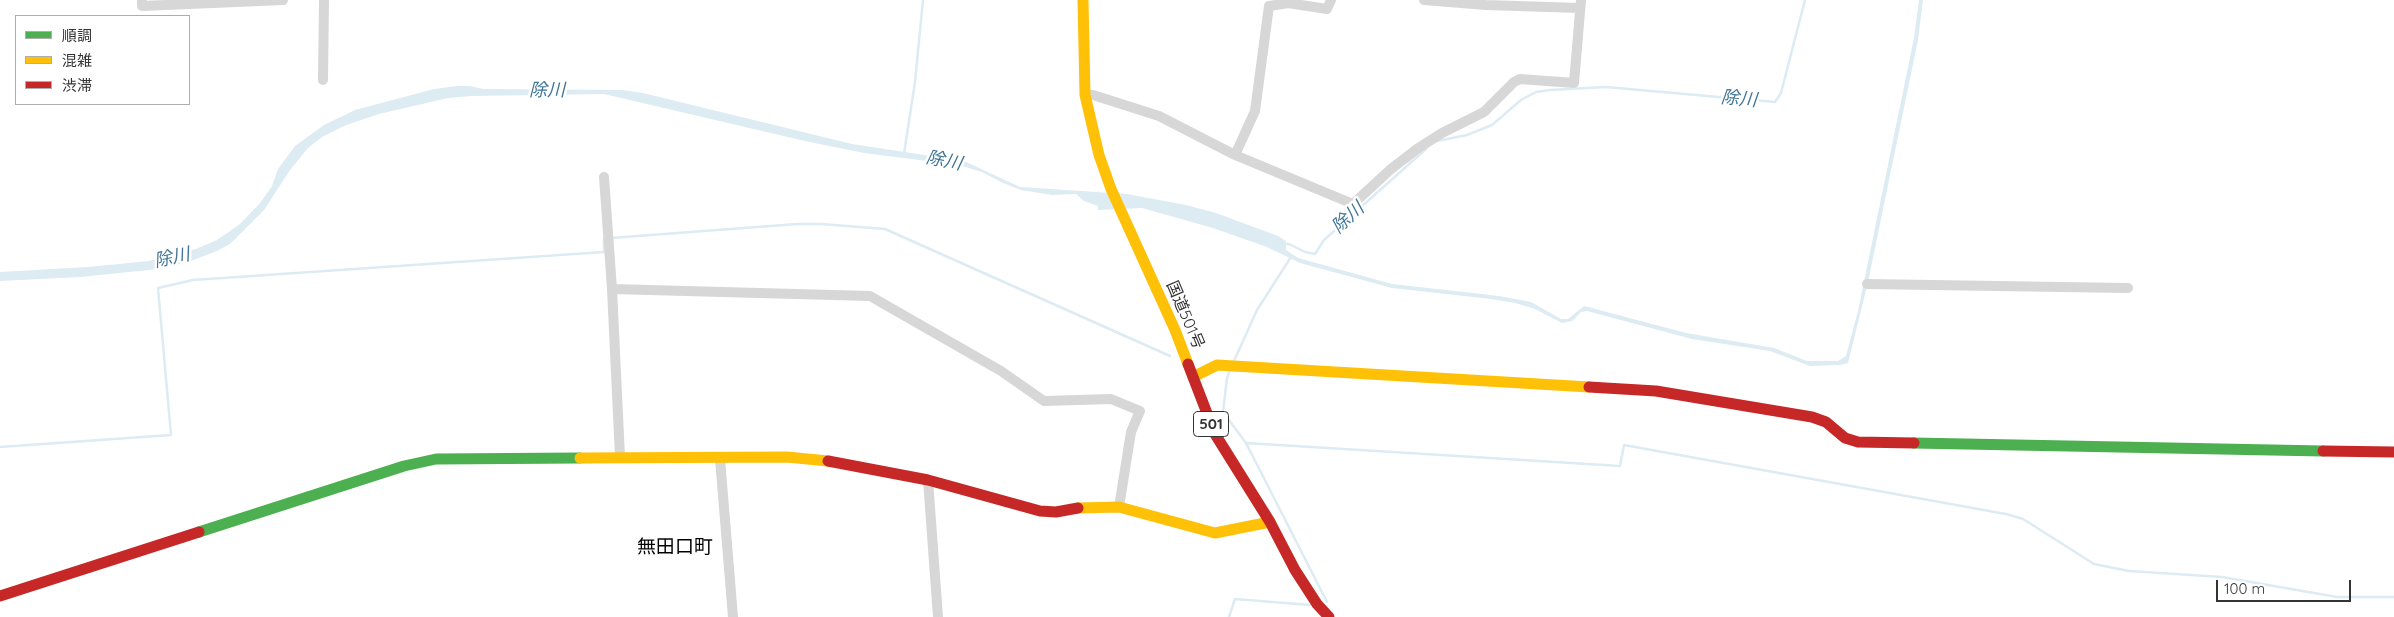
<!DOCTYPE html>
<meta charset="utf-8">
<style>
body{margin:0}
#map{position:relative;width:2394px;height:617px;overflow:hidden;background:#fff;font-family:Quicksand,"Noto Sans JP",sans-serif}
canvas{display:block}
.legend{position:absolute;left:15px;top:15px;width:175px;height:90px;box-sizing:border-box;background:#fff;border:1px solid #adadad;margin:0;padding:6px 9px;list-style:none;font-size:15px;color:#333}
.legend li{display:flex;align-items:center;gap:10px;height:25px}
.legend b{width:25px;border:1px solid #adadad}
.scale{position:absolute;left:2216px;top:580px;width:135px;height:22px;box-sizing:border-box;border:2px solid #333;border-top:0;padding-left:6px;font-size:15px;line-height:18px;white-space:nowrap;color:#333;-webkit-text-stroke:4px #fff;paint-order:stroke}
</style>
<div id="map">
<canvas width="2394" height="617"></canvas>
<ul class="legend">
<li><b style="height:6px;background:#4caf50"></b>順調</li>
<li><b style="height:6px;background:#ffc107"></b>混雑</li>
<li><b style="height:6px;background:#c62828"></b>渋滞</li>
</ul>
<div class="scale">100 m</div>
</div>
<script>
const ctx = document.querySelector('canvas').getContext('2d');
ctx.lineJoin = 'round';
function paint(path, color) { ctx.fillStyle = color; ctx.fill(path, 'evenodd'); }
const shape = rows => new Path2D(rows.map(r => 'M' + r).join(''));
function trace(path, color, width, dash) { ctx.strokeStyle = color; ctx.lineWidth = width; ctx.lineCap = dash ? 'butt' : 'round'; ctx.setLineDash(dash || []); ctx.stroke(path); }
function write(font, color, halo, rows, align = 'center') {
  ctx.font = font + ' Quicksand,"Noto Sans JP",sans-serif'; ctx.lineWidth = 5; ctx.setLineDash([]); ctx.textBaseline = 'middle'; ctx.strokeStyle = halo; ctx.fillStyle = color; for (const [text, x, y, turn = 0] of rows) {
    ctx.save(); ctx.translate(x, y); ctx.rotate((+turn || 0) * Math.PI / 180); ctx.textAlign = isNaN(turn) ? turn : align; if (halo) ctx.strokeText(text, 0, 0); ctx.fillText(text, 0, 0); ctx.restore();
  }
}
const water = shape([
 [1919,0,1923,0,1918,40,1868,282,1848,363,1840,365,1810,366,1770,351,1692,339,1587,311,1581,312,1572,321,1562,323,1535,309,1515,303,1491,299,1392,288,1300,263,1267,247,1213,228,1142,208,1098,210,1098,206,1084,201,1076,194,1052,195,1021,190,1003,183,982,172,959,165,864,153,805,141,604,94,471,96,448,98,379,114,346,125,322,137,308,148,290,170,264,210,230,244,217,251,188,262,159,269,80,277,0,281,0,272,88,267,149,261,196,249,217,240,240,224,260,203,272,186,278,169,295,146,324,125,355,110,434,89,457,86,470,86,483,89,623,90,643,93,852,144,964,161,1020,187,1127,194,1186,205,1216,213,1278,236,1286,241,1286,250,1298,258,1392,284,1499,296,1531,302,1561,319,1568,319,1584,306,1686,333,1774,348,1807,361,1838,361,1846,356,1858,311,1914,38]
]);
const stream = shape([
 [1437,141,1467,135,1492,125,1521,100,1536,92,1550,90,1606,87,1775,102,1781,93,1805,0],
 [904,154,915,82,923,0],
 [611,238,797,224,821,224,885,229,1170,356],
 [1284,244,1289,244,1305,252,1315,254,1324,240,1426,149],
 [1234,361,1257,310,1291,257],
 [1230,370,1227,378,1223,412,1246,443,1327,602],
 [1246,443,1620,466,1624,445,2006,514,2023,519,2094,564,2129,571,2222,577,2337,597,2394,597],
 [0,447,171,435,158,288,193,280,604,252,604,239],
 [1229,617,1235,599,1310,605]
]);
const street = shape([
 [142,0,142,6,283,0],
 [1424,0,1486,5,1580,8],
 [323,80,324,0],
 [1085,95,1093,95,1159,116,1235,155,1353,204,1391,169,1417,149,1442,133,1484,112,1514,82,1520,79,1574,83,1581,0],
 [1235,155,1255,111,1269,6,1288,3,1327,9,1331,0],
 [604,177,612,289,620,457],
 [1867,284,2128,288],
 [612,289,870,296,1001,371,1044,401,1111,399,1140,411,1131,432,1119,507],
 [720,459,733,617],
 [928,480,938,617]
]);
const fast = shape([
 [1914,443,2323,451],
 [199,532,404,466,436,459,580,458]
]);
const slow = shape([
 [1083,0,1085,95,1099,155,1111,189,1175,330,1188,364],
 [1193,377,1217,365,1589,387],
 [580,458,787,457,828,461],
 [1078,508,1119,507,1215,533,1270,522]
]);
const jam = shape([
 [1188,364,1215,434,1270,522,1295,570,1317,604,1329,617],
 [1589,387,1656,391,1812,417,1826,422,1845,438,1858,442,1914,443],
 [2323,451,2394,452],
 [828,461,928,480,1040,511,1056,512,1078,508],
 [0,596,199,532]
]);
const shields = [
 [1211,424,35]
];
const shieldNames = [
 ["501",1211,424]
];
const streetNames = [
 ["国道501号",1185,315,67]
];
const waterNames = [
 ["除川",547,91],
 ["除川",1739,99,5],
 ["除川",944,161,11],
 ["除川",1348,218,-42],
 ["除川",172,258,-12]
];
const quarterNames = [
 ["無田口町",675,547]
];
paint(water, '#ddebf3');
trace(stream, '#ddebf3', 2.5);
trace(street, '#d7d7d7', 10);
trace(fast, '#4caf50', 11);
trace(slow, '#ffc107', 11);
trace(jam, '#c62828', 11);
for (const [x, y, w] of shields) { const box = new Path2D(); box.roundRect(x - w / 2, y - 12.5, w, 25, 4); ctx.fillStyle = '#fff'; ctx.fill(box); trace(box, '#333', 1); }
write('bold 15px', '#333', null, shieldNames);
write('16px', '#333', '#fff', streetNames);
write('italic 18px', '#3f7597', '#fff', waterNames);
write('19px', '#000', '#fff', quarterNames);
</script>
